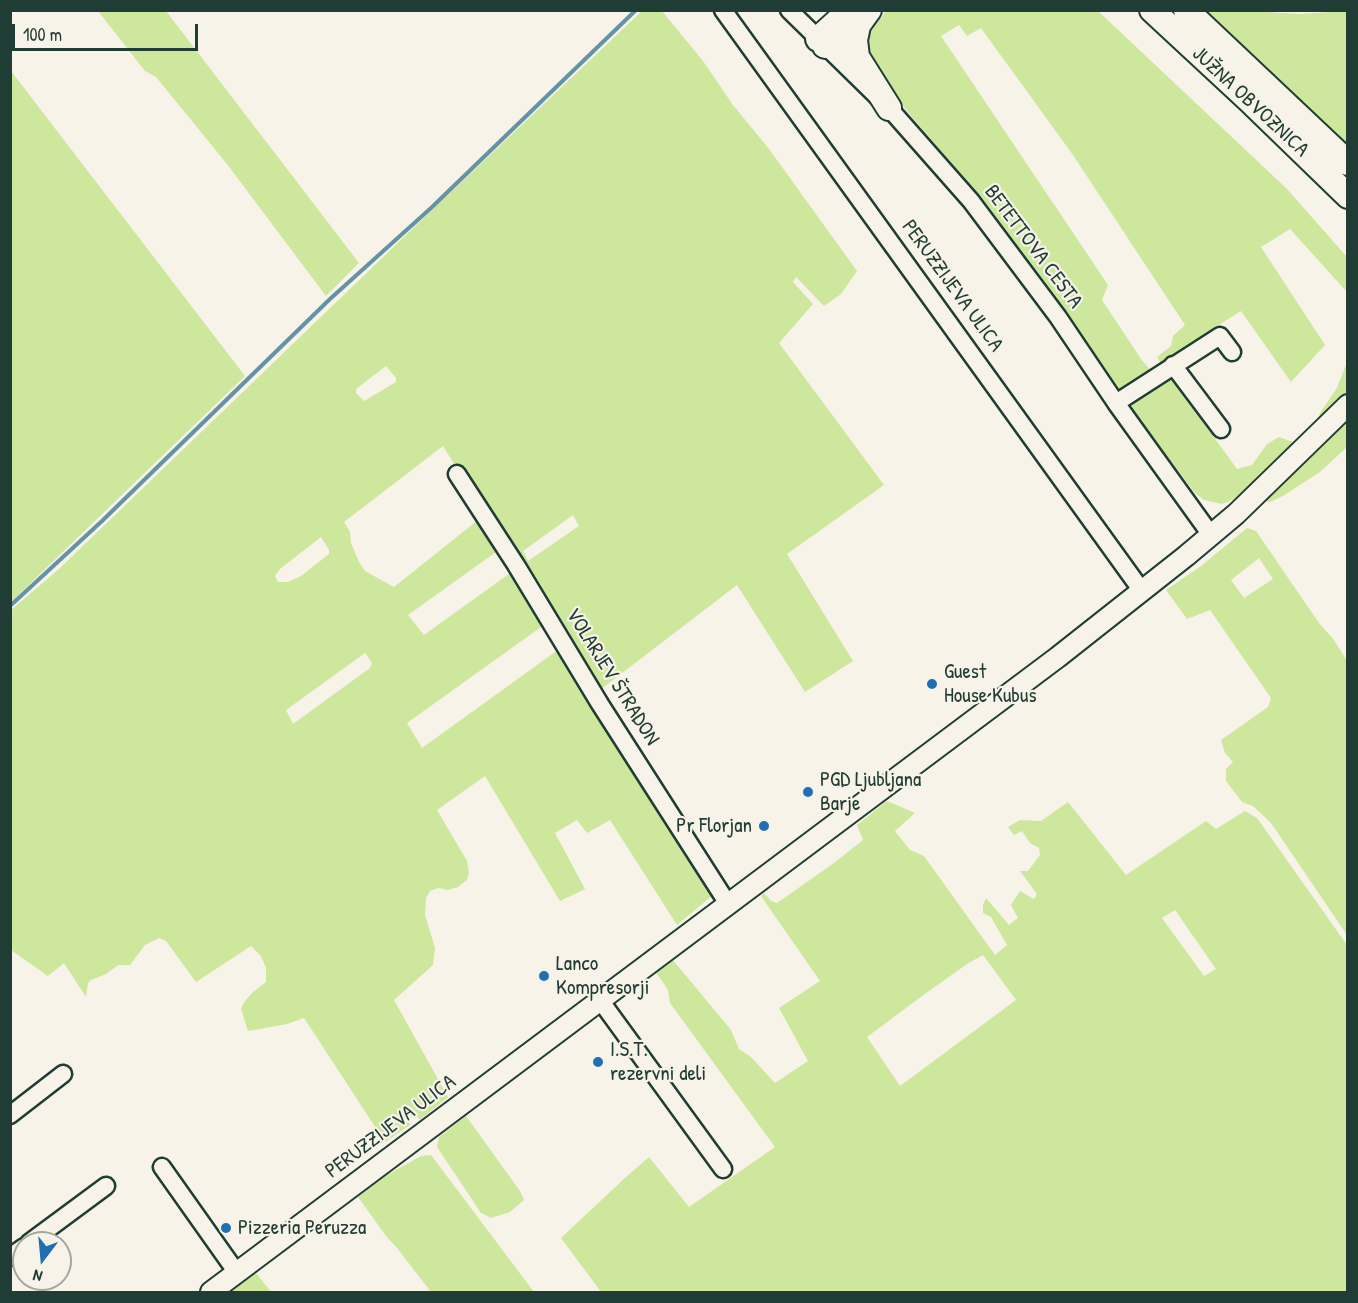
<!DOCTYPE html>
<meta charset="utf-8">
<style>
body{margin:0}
#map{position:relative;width:1358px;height:1303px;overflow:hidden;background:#f7f3e8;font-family:"Patrick Hand",sans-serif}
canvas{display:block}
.frame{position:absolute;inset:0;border:12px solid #1f3d34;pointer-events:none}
.north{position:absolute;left:12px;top:1231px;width:60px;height:60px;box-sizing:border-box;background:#f7f3e8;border:2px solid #a1aaa0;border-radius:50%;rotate:196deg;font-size:16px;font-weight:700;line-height:24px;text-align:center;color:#1f3d34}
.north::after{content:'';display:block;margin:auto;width:21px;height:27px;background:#1f6fb2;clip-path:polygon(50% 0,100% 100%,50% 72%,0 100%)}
.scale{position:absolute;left:12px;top:24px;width:186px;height:27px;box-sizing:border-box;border:3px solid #1f3d34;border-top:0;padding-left:8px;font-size:18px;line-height:21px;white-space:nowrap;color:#1f3d34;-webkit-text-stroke:4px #f7f3e8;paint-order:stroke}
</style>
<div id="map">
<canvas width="1358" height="1303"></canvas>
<div class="frame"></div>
<div class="north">N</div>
<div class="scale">100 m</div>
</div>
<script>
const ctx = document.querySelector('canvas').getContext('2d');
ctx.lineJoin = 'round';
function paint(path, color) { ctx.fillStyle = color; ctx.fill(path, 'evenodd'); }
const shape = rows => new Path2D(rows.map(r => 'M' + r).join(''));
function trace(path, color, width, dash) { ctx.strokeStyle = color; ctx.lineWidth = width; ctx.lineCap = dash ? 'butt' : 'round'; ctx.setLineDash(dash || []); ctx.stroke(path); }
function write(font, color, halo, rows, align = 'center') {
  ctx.font = font + ' "Patrick Hand",sans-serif'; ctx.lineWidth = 4.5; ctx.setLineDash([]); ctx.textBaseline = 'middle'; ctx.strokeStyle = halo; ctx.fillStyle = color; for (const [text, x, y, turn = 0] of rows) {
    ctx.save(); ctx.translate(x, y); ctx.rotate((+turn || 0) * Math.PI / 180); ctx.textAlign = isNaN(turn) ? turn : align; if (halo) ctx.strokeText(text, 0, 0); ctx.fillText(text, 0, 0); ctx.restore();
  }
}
const green = shape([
 [98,11,166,11,359,263,326,296,227,164,156,77,145,71],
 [642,11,662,11,703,61,733,105,769,149,857,271,841,294,824,306,796,277,793,282,813,304,779,343,884,485,787,554,853,661,805,692,737,585,596,693,443,446,344,522,350,532,351,543,359,562,365,571,394,587,478,520,503,547,408,615,424,635,513,571,548,622,407,723,422,748,562,647,713,895,677,925,610,820,587,833,577,820,555,833,585,889,560,901,485,776,437,810,467,861,469,872,467,880,458,887,448,890,438,888,430,891,426,898,425,915,435,948,433,965,394,1000,448,1097,421,1119,413,1116,410,1119,410,1125,385,1142,304,1018,287,1024,248,1031,241,1009,244,1002,253,992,266,982,266,968,261,956,251,946,196,982,166,941,159,938,145,945,130,965,118,965,106,974,91,980,88,983,86,997,64,963,48,976,11,950,11,610,60,568,433,209],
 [386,366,396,378,396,382,364,401,356,393,356,389],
 [573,515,579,526,528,561,523,551],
 [321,537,329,550,329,554,301,576,288,582,278,582,275,576,280,569],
 [365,653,372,663,370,668,293,724,286,710],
 [886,11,1098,11,1287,189,1347,257,1347,292,1290,229,1261,247,1325,345,1291,382,1241,311,1214,328,1201,345,1163,367,1157,357,1171,346,1173,336,1185,325,1073,155,981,28,967,36,959,25,941,36,1108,285,1102,300,1141,359,1153,373,1123,393,1118,390,988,206,911,116,880,75,870,58,868,47,868,36],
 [1206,11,1249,11,1299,14,1347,11,1347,145],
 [11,71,245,376,11,602,10,602],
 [1347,362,1347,393,1317,422,1320,413,1337,388],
 [1171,372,1182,381,1177,386,1237,469,1252,465,1267,444,1279,437,1296,443,1234,499,1222,504,1204,500,1195,493,1150,434,1133,410,1131,404,1133,398],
 [1347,421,1347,447,1320,472,1283,496,1270,502,1264,501],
 [1247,528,1256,531,1319,623,1334,640,1347,661,1347,935,1271,823,1253,806,1242,802,1226,781,1226,769,1233,762,1225,753,1221,740,1268,707,1271,698,1210,610,1187,619,1166,590,1201,566],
 [1259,558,1273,579,1244,598,1231,580],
 [887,801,915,813,895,831,910,850,924,856,995,955,1007,945,991,917,983,913,983,905,986,898,1009,925,1018,918,1011,905,1020,891,1034,899,1037,894,1020,871,1028,871,1040,855,1039,848,1030,843,1022,831,1014,835,1008,827,1020,820,1041,821,1068,802,1126,875,1206,821,1216,829,1245,811,1257,818,1347,945,1347,1292,601,1292,561,1238,626,1177,649,1157,689,1207,775,1147,670,1003,668,990,655,971,673,960,731,1030,739,1049,751,1057,775,1083,808,1061,779,1008,820,981,761,896,764,893,771,901,777,903,834,863,863,840,857,825],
 [1175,910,1216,969,1204,976,1162,918],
 [983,955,1016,1000,900,1086,867,1037,922,996,967,964],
 [466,1116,520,1191,524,1200,510,1212,491,1218,481,1213,437,1147,439,1137],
 [431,1155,534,1292,431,1292,397,1248,386,1236,358,1197,387,1175,421,1156],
 [256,1273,271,1292,230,1292]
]);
const stream = shape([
 [10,606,102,521,330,299,431,208,636,10]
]);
const minor = shape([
 [723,10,1142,591],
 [789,10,889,108,971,201,1058,317,1116,403,1211,535],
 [1173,365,1221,429],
 [1116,403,1220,336,1232,352],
 [457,474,516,565,600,704,728,904],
 [600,1000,723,1169],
 [10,1115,63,1074],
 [162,1167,237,1273],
 [29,1243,106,1186],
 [10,1257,24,1247]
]);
const major = shape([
 [211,1292,1058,657,1186,556,1236,514,1348,405]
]);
const highway = shape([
 [1152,10,1249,100,1348,196],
 [1186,10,1348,163],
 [858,26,855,40,857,57,889,108],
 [818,39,850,10],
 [825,46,835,45,848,39,869,10]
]);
const markers = [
 [932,684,6,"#1f6fb2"],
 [808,792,6,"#1f6fb2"],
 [764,826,6,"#1f6fb2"],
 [544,976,6,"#1f6fb2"],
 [598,1062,6,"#1f6fb2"],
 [226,1228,6,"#1f6fb2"]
];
const streetNames = [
 ["JUŽNA OBVOZNICA",1250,102,43],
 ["BETETTOVA CESTA",1033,247,53],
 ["PERUZZIJEVA ULICA",952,286,54],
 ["VOLARJEV ŠTRADON",612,677,58],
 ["PERUZZIJEVA ULICA",391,1127,-37]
];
const poiNames = [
 ["Guest",944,672],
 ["House Kubus",944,696],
 ["PGD Ljubljana",820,780],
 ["Barje",820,804],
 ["Pr Florjan",752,826,"right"],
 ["Lanco",556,964],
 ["Kompresorji",556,988],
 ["I.S.T.",610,1050],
 ["rezervni deli",610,1074],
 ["Pizzeria Peruzza",238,1228]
];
paint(green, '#cde79d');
trace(stream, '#6493a6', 4);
trace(minor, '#1f3d34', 21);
trace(major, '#1f3d34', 24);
trace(highway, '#1f3d34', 28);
trace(minor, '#f7f3e8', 16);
trace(major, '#f7f3e8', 20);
trace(highway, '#f7f3e8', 24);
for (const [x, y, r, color] of markers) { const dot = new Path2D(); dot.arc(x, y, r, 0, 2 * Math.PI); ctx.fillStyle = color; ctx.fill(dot); trace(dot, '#f7f3e8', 2); }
write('21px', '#1f3d34', '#f7f3e8', streetNames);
write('21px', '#1f3d34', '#f7f3e8', poiNames, 'left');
</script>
